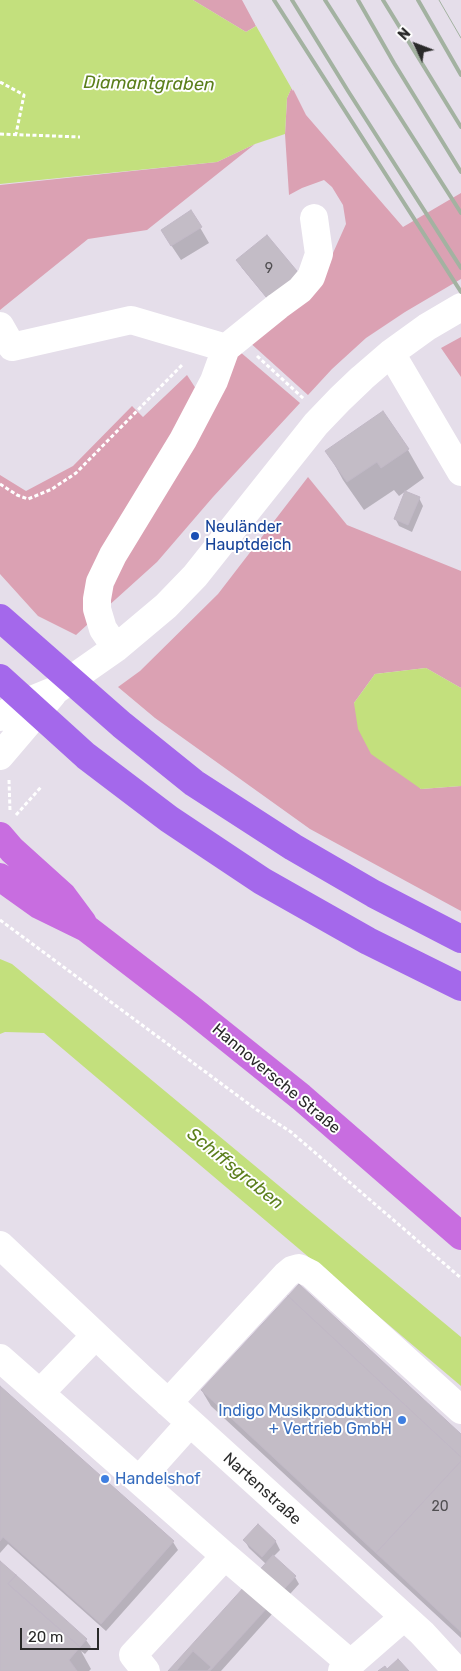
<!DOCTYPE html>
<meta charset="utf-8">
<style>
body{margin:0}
#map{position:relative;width:461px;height:1671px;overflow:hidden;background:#e5deea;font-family:Rubik,sans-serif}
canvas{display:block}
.north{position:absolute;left:391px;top:20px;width:50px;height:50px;-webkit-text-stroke:4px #fff;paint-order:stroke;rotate:313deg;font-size:14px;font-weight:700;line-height:20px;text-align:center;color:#2a2a2a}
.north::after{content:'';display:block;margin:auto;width:18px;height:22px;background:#2a2a2a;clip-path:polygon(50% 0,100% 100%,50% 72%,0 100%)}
.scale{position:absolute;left:20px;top:1628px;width:79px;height:22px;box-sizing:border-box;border:2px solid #2a2a2a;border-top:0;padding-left:6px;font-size:15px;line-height:18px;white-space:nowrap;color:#2a2a2a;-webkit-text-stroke:4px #fff;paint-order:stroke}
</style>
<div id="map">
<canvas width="461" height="1671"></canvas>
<div class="north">N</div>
<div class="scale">20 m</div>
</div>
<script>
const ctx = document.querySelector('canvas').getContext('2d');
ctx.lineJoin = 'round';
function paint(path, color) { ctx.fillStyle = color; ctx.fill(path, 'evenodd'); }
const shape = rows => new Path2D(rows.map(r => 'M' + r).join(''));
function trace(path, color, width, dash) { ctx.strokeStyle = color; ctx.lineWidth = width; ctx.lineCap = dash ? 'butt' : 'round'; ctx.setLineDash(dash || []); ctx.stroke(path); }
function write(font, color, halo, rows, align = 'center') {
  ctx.font = font + ' Rubik,sans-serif'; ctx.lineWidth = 4; ctx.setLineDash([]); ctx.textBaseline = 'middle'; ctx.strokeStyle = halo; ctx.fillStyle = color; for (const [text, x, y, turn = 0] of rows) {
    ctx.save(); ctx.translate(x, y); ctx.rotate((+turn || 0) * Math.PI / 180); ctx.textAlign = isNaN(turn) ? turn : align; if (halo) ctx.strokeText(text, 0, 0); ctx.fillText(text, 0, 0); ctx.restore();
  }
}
const green = shape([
 [193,0,242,0,256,26,246,32],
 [292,87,306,115,403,227,461,193,461,279,405,312,366,338,332,369,308,395,247,340,317,282,333,253,346,224,343,205,332,187,324,180,302,188,289,195,285,134,287,98],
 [255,144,147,230,88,239,0,310,0,185,217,162],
 [461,337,461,377,441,348],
 [239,351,300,403,213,497,157,562,106,608,106,591],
 [187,375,200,395,88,624,76,635,38,616,0,574,0,475,26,491,73,466,132,406,143,417],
 [308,477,347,525,461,571,461,688,426,668,375,674,354,703,421,789,461,786,461,911,310,829,155,718,118,687,140,671,218,594]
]);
const water = shape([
 [0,0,193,0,246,32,301,0,292,87,287,98,285,134,255,144,217,162,0,184],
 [426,668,461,688,461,786,421,789,371,754,358,729,354,703,375,674],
 [0,959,12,964,461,1337,461,1386,44,1033,5,1032,0,1034]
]);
const pier = shape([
 [296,0,447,0,446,2,294,89,293,91,255,24]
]);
const shadow = shape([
 [191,212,209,243,181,260,171,245],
 [238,261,276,309,242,268],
 [383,413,408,450,424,478,399,496,394,490,364,510,343,480,327,451],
 [419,498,423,506,412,532,399,526,395,518],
 [0,1388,173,1542,178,1550,106,1631,8,1544,0,1553],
 [202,1391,461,1436,461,1638,211,1406],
 [258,1526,276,1542,280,1550,273,1557,295,1577,299,1584,221,1671,169,1671,266,1564,249,1548,245,1541],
 [0,1563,86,1640,91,1647,85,1654,81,1651,91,1669,89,1671,0,1671]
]);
const building = shape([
 [191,210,202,227,171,246,161,230,191,210],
 [267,235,302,277,271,303,236,260,267,235],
 [383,411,409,449,381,468,377,462,347,482,325,451,383,411],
 [405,491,420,497,408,525,394,519,405,491],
 [299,1284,461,1434,461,1457,288,1296,299,1284],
 [288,1296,461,1457,461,1461,376,1553,201,1390,288,1296],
 [0,1386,174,1541,101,1624,3,1537,0,1541,0,1386],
 [461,1461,461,1632,376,1553,461,1461],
 [258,1524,276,1541,262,1557,243,1540,258,1524],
 [273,1555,296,1576,210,1671,168,1671,273,1555],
 [0,1561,16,1575,8,1584,80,1647,69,1660,77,1671,0,1671,0,1561],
 [16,1575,87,1639,80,1647,8,1584,16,1575],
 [193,1651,211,1667,207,1671,178,1671,177,1670,193,1651],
 [398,1659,409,1671,378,1671,385,1666,387,1669,398,1659]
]);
const path = shape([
 [0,82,24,95,16,134],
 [0,134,80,137],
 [257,356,304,399],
 [0,484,17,495,28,499,52,489,76,473,183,364],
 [9,780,10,811],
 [16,815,42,786],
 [0,920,257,1110,291,1132,461,1278]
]);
const minor = shape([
 [0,326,12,347,131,320,226,348],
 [391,353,461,472],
 [116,648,103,629,97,609,97,599,100,582,113,555,183,440,214,381,226,348,278,306,300,290,311,277,319,254,314,218],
 [0,717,17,706,56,690,116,648,166,606,195,576,316,424,340,399,362,378,391,353,427,327,461,307],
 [0,756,52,695],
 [0,1245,141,1378,422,1633,457,1671],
 [0,1358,225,1556],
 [40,1393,95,1336],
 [168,1403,286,1275,292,1270,299,1268,311,1274,461,1410],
 [139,1480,190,1423],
 [146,1671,133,1655,225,1556,351,1664],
 [342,1671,404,1617]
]);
const major = shape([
 [0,836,12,850,63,896,83,923],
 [0,877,39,905,86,928,190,1008,301,1097,461,1236]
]);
const highway = shape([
 [0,618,122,725,194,783,293,847,374,894,461,939],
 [0,678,86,756,169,819,262,881,368,941,461,987]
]);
const tram = shape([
 [439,0,461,38]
]);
const rail = shape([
 [274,0,461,292],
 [292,0,348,91,461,268],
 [325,0,461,213],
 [358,0,394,63,461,172],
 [383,0,461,127],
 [418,0,461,75]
]);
const markers = [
 [195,536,5,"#1a4fb4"],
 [402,1420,5,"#3f7fe0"],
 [105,1479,5,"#3f7fe0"]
];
const numberNames = [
 ["9",269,269],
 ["20",440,1507]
];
const transitNames = [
 ["Neuländer",205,527],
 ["Hauptdeich",205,545]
];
const streetNames = [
 ["Hannoversche Straße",276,1079,40],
 ["Nartenstraße",262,1489,42]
];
const shopNames = [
 ["Indigo Musikproduktion",392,1411],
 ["+ Vertrieb GmbH",392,1429],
 ["Handelshof",115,1479,"left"]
];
const waterNames = [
 ["Diamantgraben",149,84,1],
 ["Schiffsgraben",235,1169,39]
];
paint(green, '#dba1b3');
paint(water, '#c3e07d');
paint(pier, '#e5deea');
paint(shadow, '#0003');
paint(building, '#c3bcc6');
trace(building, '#c1b8c6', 1);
trace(path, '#fff', 3, [4, 2.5]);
trace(minor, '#fff', 28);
trace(major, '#c86de0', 28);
trace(highway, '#a468eb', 28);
trace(tram, '#a3b2a1', 1);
trace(rail, '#a3b2a1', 4);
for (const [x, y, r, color] of markers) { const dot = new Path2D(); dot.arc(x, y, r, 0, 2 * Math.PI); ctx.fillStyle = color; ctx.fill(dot); trace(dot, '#fff', 2); }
write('14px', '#504e51', null, numberNames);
write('16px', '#164399', '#fff', transitNames, 'left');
write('16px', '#2a2a2a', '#fff', streetNames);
write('16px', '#366cbe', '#fff', shopNames, 'right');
write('italic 18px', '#5b7f1c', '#fff', waterNames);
</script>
